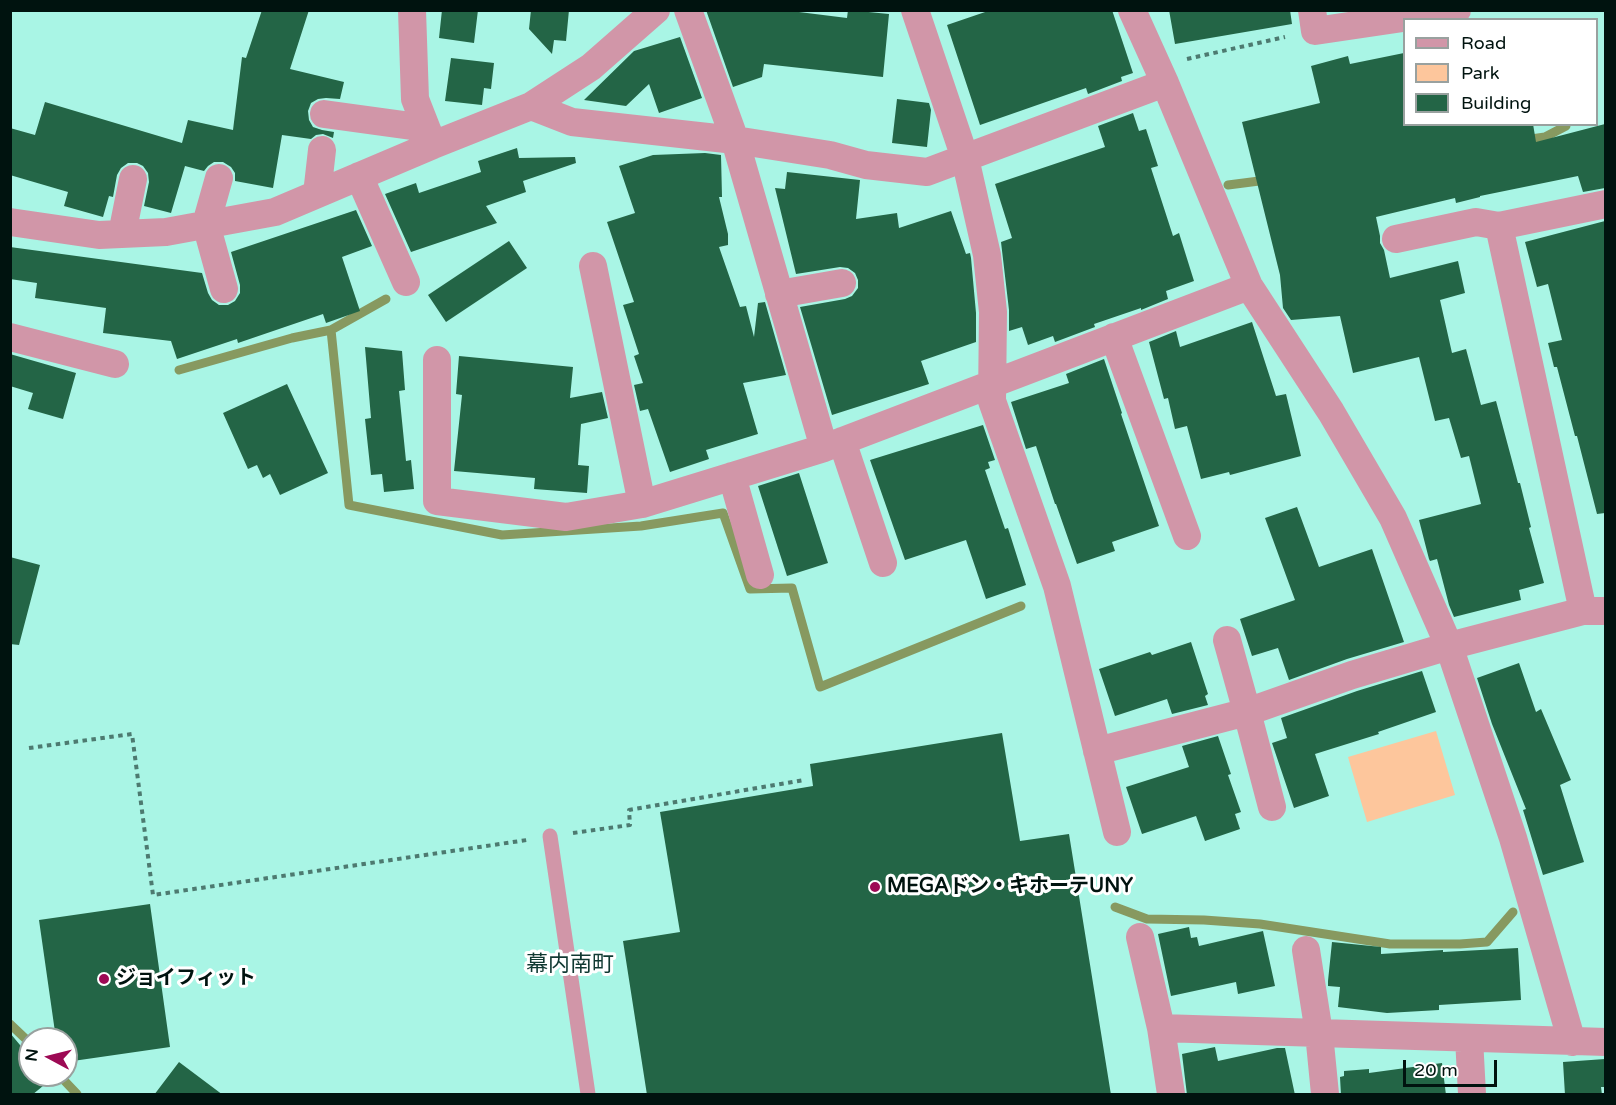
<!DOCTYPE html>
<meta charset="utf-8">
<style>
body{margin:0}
#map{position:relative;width:1616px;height:1105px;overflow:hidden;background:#a9f5e5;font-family:"Varela Round",sans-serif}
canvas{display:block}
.frame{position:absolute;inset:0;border:12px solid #00130f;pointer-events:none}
.legend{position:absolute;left:1403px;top:18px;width:195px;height:108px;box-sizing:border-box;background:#fff;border:2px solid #99a19f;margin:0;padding:8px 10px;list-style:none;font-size:18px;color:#00130f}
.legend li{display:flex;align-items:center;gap:12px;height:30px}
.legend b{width:30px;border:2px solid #99a19f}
.north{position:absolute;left:18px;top:1027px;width:60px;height:60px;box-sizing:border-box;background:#fff;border:2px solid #99a19f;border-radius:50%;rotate:277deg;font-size:16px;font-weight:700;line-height:24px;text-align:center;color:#00130f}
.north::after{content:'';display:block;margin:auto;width:21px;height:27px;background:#9d0954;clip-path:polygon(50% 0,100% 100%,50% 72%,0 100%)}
.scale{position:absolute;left:1403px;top:1060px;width:94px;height:27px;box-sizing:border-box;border:3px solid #00130f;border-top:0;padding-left:8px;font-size:18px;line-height:21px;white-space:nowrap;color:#00130f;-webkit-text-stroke:4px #fff;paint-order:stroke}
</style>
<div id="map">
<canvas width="1616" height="1105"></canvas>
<div class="frame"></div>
<ul class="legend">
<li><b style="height:8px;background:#d196a8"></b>Road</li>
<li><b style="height:16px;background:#fdc69c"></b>Park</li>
<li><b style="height:16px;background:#236546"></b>Building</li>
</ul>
<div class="north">N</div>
<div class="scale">20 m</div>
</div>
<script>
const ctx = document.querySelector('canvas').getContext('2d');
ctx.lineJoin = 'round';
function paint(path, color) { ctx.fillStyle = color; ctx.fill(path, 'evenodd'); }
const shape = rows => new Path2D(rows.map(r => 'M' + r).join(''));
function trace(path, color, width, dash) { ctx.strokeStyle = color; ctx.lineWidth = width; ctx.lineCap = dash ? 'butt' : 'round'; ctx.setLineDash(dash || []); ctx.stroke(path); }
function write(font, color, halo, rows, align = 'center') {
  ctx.font = font + ' "Varela Round","Noto Sans JP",sans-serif'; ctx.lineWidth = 6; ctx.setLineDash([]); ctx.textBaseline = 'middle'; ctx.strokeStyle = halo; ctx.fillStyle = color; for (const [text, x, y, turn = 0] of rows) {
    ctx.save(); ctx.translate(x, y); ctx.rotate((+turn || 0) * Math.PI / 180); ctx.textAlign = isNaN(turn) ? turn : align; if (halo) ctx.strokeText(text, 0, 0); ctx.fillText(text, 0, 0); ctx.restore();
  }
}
const green = shape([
 [1436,731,1455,795,1367,822,1348,757]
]);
const stream = shape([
 [1524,140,1545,137,1566,126],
 [1228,185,1267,180],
 [331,330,349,505,502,535,641,526,723,513,750,589,792,588,820,687,1021,606],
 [179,370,292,338,331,330,386,299],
 [1115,907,1147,919,1204,920,1260,924,1390,944,1460,944,1487,942,1513,912],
 [10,1024,30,1043],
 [59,1075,77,1094]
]);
const building = shape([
 [262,10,309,10,290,69,344,82,340,99,326,98,318,99,311,103,308,111,309,120,313,127,322,130,334,132,333,138,323,134,316,135,311,139,282,135,273,188,235,181,235,173,231,167,223,162,214,162,208,166,204,171,185,166,171,213,144,206,149,182,148,173,143,166,137,163,128,163,121,168,117,175,113,197,109,196,103,217,64,206,68,192,10,175,10,128,35,135,45,102,182,143,188,120,233,130,242,57,246,58],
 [442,10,478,10,474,43,439,38],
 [531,10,569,10,566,41,554,40,552,54,529,29],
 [706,10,783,10,847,18,848,10,889,14,883,77,764,64,762,77,733,87],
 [991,10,1112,10,1133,73,1121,77,1122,81,1088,94,1086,88,980,125,947,25],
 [1169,10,1290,10,1292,24,1175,44],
 [680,37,702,98,659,113,649,84,626,106,584,100,634,51],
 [1404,53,1404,124,1533,124,1536,142,1605,124,1605,188,1583,192,1578,176,1480,196,1480,197,1456,203,1455,198,1376,217,1380,236,1380,243,1384,250,1390,278,1458,261,1465,293,1440,300,1452,353,1466,349,1481,405,1496,401,1518,483,1520,483,1531,527,1529,528,1544,583,1519,590,1521,600,1454,617,1449,605,1437,559,1430,561,1429,559,1419,520,1481,504,1469,456,1461,458,1449,418,1435,421,1419,357,1353,373,1340,316,1291,320,1283,308,1280,275,1242,122,1320,103,1311,66,1348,56,1350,64],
 [451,58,494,63,491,89,484,88,482,105,445,101],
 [897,99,929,103,931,110,927,147,892,143],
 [1133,113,1139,131,1146,129,1158,166,1151,168,1173,236,1179,233,1194,281,1166,291,1168,299,1141,310,1141,308,1094,324,1095,327,1055,342,1053,336,1028,345,1022,327,1009,331,1009,310,1001,242,1012,238,995,184,1105,147,1098,126],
 [517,148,519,158,575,157,576,163,523,181,526,192,486,206,497,223,411,252,385,194,416,183,419,193,481,172,478,161],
 [705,153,721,155,722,197,719,197,728,234,728,245,719,247,740,307,746,306,754,337,758,303,765,302,786,375,743,383,758,434,706,450,709,459,670,472,648,409,640,411,634,385,643,383,634,356,639,354,623,305,634,302,607,222,635,213,619,166,653,155],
 [787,172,860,180,856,219,897,213,899,228,951,211,966,254,970,253,971,258,976,313,976,342,921,361,929,384,832,415,800,307,845,299,852,296,858,288,858,280,855,273,848,268,840,267,796,274,775,188,785,189],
 [356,210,372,246,342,257,360,311,326,323,323,314,238,343,237,339,177,359,171,341,103,333,106,308,35,298,37,283,10,279,10,247,202,273,208,293,212,300,219,305,228,305,235,301,240,293,240,285,231,252],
 [1605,221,1605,513,1597,514,1577,436,1575,436,1557,367,1554,367,1548,343,1562,340,1548,284,1537,287,1525,242],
 [509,241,527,268,446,322,428,295],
 [1252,322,1276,396,1286,394,1301,456,1230,475,1229,472,1201,479,1187,426,1175,429,1168,398,1164,399,1149,342,1176,331,1180,347],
 [365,347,402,351,405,390,399,391,406,461,411,460,414,489,384,492,382,474,371,475,365,419,371,418],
 [10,354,76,373,63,419,28,409,33,393,10,386],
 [459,356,573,367,570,398,602,392,608,418,581,424,578,465,589,466,587,493,534,489,535,478,454,471,462,395,456,394],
 [1104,359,1122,413,1121,414,1159,526,1112,542,1115,551,1077,564,1056,504,1055,504,1036,446,1026,449,1011,402,1069,383,1066,374],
 [287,384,328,473,280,495,270,474,263,478,257,465,248,469,223,413],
 [983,425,995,460,988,462,990,468,985,470,1005,529,1008,528,1026,585,986,599,966,540,905,560,870,460],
 [799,473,828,563,787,576,758,486],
 [1297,507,1319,567,1372,549,1404,642,1347,659,1289,680,1278,648,1252,656,1240,619,1295,600,1265,518],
 [10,557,40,565,19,645,10,644],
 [1191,642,1208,694,1205,696,1208,705,1172,714,1167,699,1115,716,1099,669,1150,652,1152,655],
 [1519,663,1536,712,1541,709,1571,780,1560,785,1584,862,1543,875,1523,810,1526,809,1492,724,1477,678],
 [1422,671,1436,712,1378,732,1379,734,1315,754,1329,796,1294,808,1272,743,1287,738,1281,718,1357,691],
 [1002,733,1020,841,1069,834,1111,1095,647,1095,623,941,680,932,660,812,813,786,810,764],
 [1218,736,1231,774,1228,775,1241,812,1235,814,1240,829,1205,841,1196,816,1142,834,1126,787,1189,767,1182,746],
 [150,904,170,1047,66,1062,66,1039,56,1039,39,920],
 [1189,927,1191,938,1197,937,1199,946,1263,931,1275,986,1238,994,1236,982,1171,996,1158,934],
 [1332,942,1381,947,1381,954,1443,950,1443,952,1518,948,1521,1000,1439,1005,1439,1010,1387,1013,1338,1007,1340,987,1328,986,1328,981],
 [10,1033,30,1057,30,1075,44,1075,49,1081,32,1095,10,1095],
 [1215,1047,1218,1061,1277,1048,1285,1048,1295,1095,1187,1095,1182,1054],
 [1605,1059,1605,1087,1601,1087,1602,1095,1565,1095,1563,1062],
 [179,1062,223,1095,154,1095],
 [1442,1063,1446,1095,1341,1095,1340,1077,1344,1076,1344,1071,1369,1069,1369,1073]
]);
const path = shape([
 [1187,59,1285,37],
 [29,748,132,734,153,895,527,840],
 [573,833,630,825,629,810,804,780]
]);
const lane = shape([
 [550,836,588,1094]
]);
const street = shape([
 [412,10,415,99,433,145],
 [688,10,735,140,824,448],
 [915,10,965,158,987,255,993,312,992,401,1057,586,1117,832],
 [1132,10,1165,83,1249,286,1331,412,1393,518,1449,646,1513,838,1572,1042],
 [1312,10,1315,31,1457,10],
 [531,106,572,122,735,140,830,155,866,165,927,172,1165,83],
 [324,114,426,128],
 [359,176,406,282],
 [219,178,206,224,224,289],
 [317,194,322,150],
 [10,222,99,235,166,232,275,212,433,145,531,106,591,67,656,10],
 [122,234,133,179],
 [1396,239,1476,222,1499,226],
 [593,266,642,504],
 [779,294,842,283],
 [10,337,115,364],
 [1114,337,1187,536],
 [437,360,437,501,566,517,642,504,824,448,1249,286],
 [842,441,883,563],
 [732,476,760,575],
 [1583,611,1499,226,1606,204],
 [1227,640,1247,712,1272,807],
 [1097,751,1247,712,1352,675,1449,646,1583,611,1606,611],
 [1140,937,1161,1028,1171,1094],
 [1306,950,1319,1033,1325,1094],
 [1161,1028,1606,1042],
 [1469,1038,1472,1094]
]);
const markers = [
 [875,887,6,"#9d0954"],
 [104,979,6,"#9d0954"]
];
const poiNames = [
 ["MEGAドン・キホーテUNY",887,887],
 ["ジョイフィット",116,979]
];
const quarterNames = [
 ["幕内南町",570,965]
];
paint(green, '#fdc69c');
trace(stream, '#879960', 9);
paint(building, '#236546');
trace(path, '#4d7a70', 4, [4.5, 4.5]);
trace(lane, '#d196a8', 15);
trace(street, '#d196a8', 28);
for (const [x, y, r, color] of markers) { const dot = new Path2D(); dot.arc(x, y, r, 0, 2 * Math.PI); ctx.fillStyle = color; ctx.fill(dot); trace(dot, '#fff', 2); }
write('bold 20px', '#00130f', '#fff', poiNames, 'left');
write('22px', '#103932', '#fff', quarterNames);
</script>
